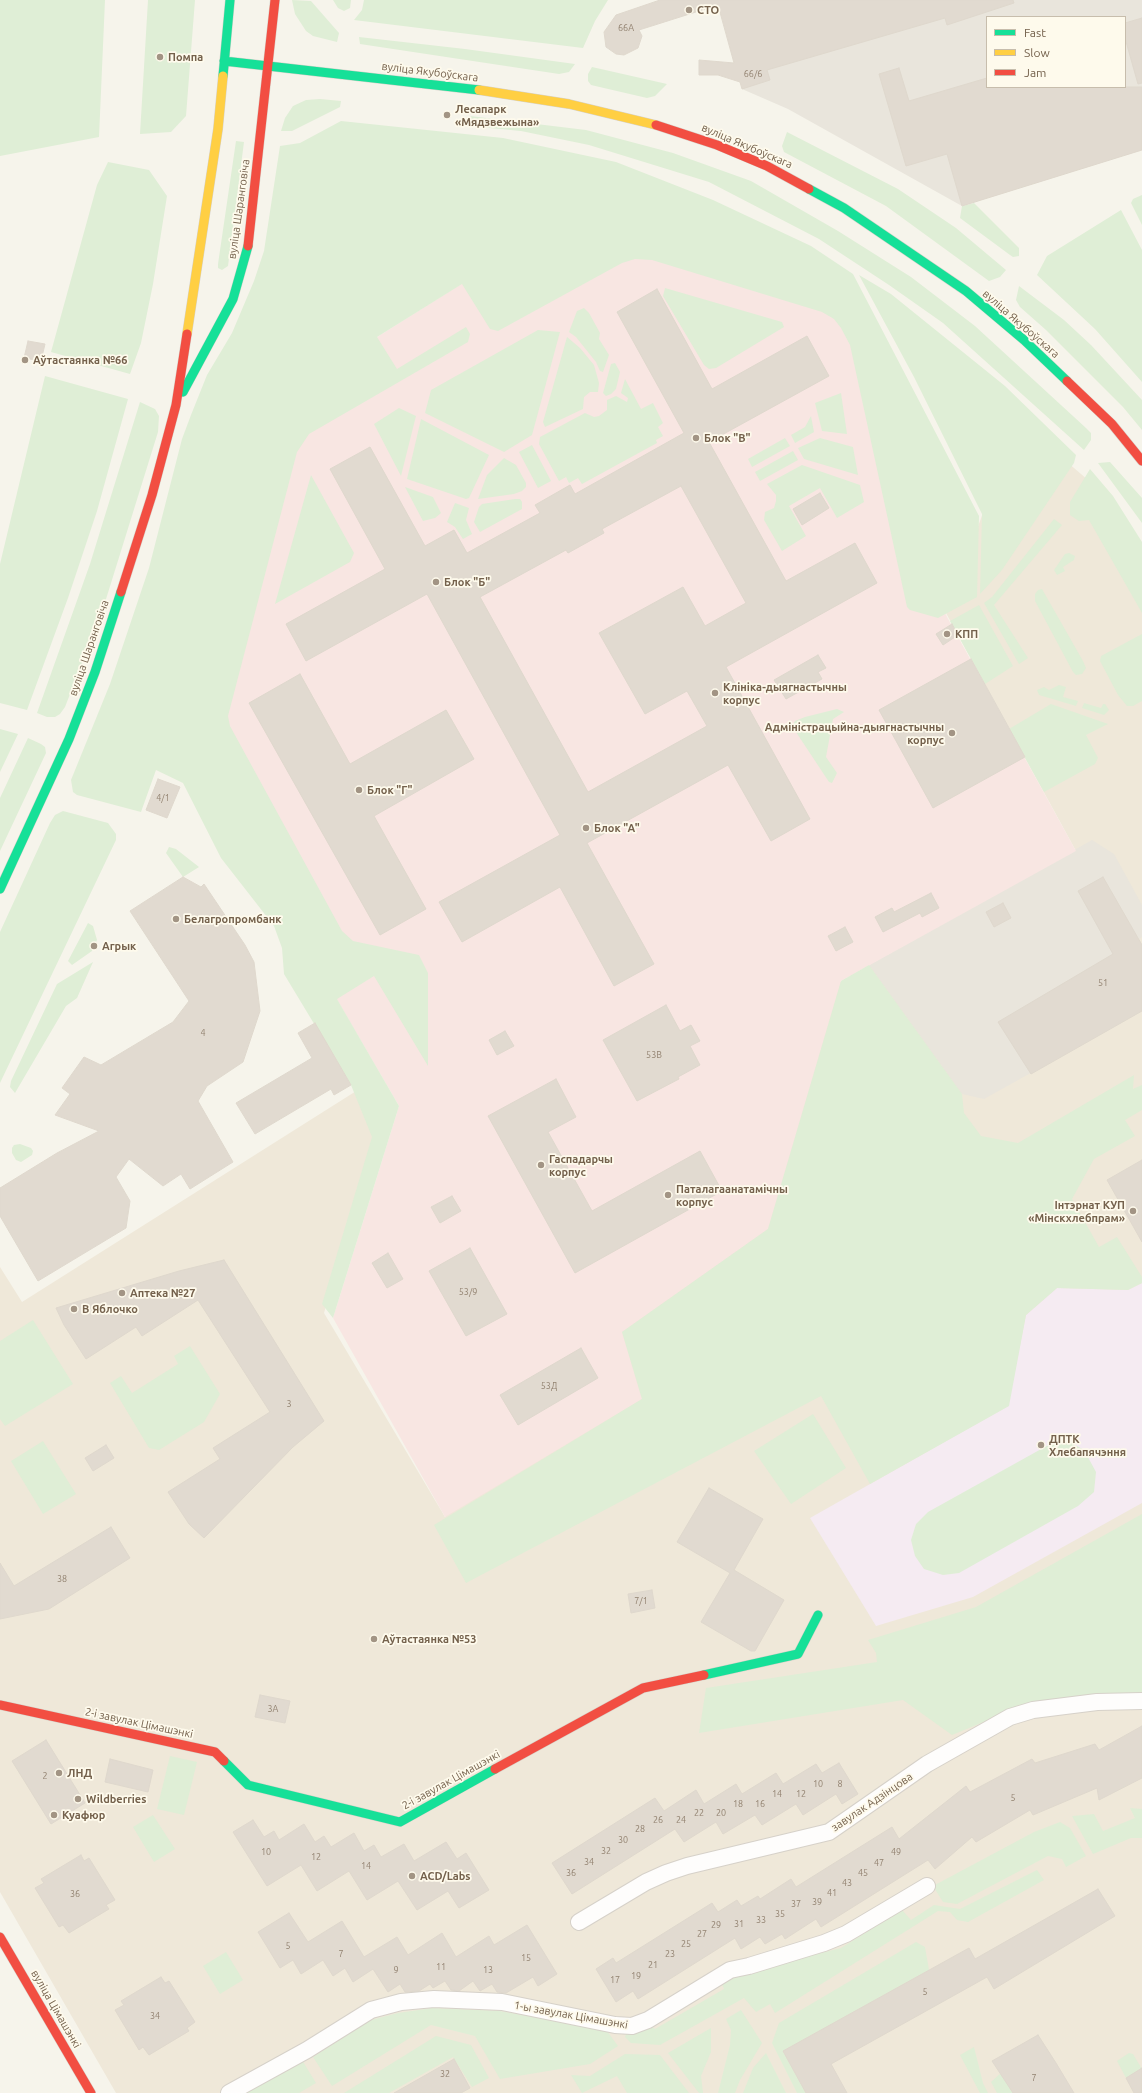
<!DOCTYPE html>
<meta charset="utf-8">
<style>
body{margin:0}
#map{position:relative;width:1142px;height:2093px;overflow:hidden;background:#f6f4eb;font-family:Ubuntu,sans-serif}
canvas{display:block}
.legend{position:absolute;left:986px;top:16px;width:140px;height:72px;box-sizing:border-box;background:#fefaec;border:1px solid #c7bdac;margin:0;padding:5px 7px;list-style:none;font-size:12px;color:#74614c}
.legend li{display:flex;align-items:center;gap:8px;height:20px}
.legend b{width:20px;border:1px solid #c7bdac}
</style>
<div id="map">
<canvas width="1142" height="2093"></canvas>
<ul class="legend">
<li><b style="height:5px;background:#16e098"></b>Fast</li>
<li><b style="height:5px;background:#ffcf43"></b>Slow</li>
<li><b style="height:5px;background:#f24e42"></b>Jam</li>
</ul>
</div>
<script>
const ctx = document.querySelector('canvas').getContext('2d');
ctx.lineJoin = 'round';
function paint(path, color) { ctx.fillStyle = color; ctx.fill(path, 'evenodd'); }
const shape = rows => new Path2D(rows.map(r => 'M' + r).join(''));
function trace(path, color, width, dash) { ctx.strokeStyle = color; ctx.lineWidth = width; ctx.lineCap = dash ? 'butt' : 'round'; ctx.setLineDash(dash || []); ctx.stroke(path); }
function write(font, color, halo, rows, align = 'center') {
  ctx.font = font + ' Ubuntu,sans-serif'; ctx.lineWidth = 3.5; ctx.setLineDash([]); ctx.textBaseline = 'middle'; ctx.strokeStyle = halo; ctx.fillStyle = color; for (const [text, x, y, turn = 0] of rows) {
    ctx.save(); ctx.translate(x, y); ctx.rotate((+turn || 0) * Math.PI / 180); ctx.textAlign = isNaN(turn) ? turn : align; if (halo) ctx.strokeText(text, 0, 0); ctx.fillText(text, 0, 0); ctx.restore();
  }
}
const residential = shape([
 [878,300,1095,486,1142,564,1142,2093,116,2093,0,1892,0,1267,22,1302,380,1076,388,1089,324,1313,445,1517,841,981,1076,851,946,613,983,513]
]);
const industrial = shape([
 [717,0,1142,0,1142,150,962,206,788,109,742,89],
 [987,17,1125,17,1125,87,987,87],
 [1092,840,1114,854,1142,905,1142,937,1139,939,1142,945,1142,1011,984,1099,962,1094,869,965]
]);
const education = shape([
 [1142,1283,1142,1503,973,1597,876,1626,810,1518,1008,1406,1026,1315,1057,1288,1128,1290]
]);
const medical = shape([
 [607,192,860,299,935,591,947,617,1076,851,841,981,768,1229,622,1332,642,1399,445,1517,333,1318,399,1106,248,847,199,746,301,385]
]);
const green = shape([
 [0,0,105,0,99,137,0,156],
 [148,0,195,0,186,116,171,132,140,134],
 [292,0,311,1,339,33,337,42,313,36,306,31,295,14],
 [333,0,351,0,350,8,344,11,338,8],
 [364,0,608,0,595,21,583,48,354,20,362,10],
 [359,37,465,49,575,64,569,72,559,74,360,44],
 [592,67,667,84,655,96,647,98,591,85,588,81,588,74],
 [320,99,341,101,340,107,292,131,281,131,285,118,293,106,306,100],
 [470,116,586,130,673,153,751,181,838,231,911,277,975,326,1086,428,1091,433,1091,440,1084,450,943,323,889,285,819,239,709,182,589,145,521,131,468,126],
 [341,121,503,138,616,162,713,200,811,246,853,274,979,516,977,597,938,618,910,610,907,607,850,345,841,328,834,319,822,312,652,260,635,259,622,263,498,331,490,329,462,284,377,337,397,369,466,327,470,334,468,342,309,434,297,452,228,716,230,726,342,931,353,941,419,955,428,973,428,1066,374,976,337,999,399,1106,333,1318,322,1304,372,1137,351,1085,284,974,282,948,274,926,221,858,183,783,156,770,141,812,77,795,73,792,71,780,110,684,149,568,182,439,191,415,207,375,232,333,254,281,264,251,280,146,300,143],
 [787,132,898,189,956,228,1006,270,1000,277,989,281,886,206,784,152,782,146],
 [236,141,244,142,228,266,222,270,218,268,218,264],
 [108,162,149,170,167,196,153,284,141,343,130,374,51,352,97,185],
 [1142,195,1142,225,1131,203,1133,199],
 [974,203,1019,248,1019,256,1013,257,1010,255,960,218,962,206],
 [1121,210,1142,250,1142,382,1095,329,1037,275,1047,256],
 [859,275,891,294,1005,386,1076,455,1074,463,1002,570,980,594,982,514,914,377],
 [1019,286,1064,320,1091,345,1142,400,1142,430,1123,407,1046,330,1020,307,1016,300],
 [665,288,782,322,784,327,716,368,709,369,704,365,663,296],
 [584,308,589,313,600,333,599,339,609,355,603,372,600,371,596,362,576,337,569,332,577,311],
 [538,330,560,332,532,435,504,452,425,413,431,390],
 [567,337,580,348,594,365,599,383,598,392,590,392,584,397,583,409,545,427,543,422],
 [615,363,620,372,616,389,611,394,606,396,603,393,611,364],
 [45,376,128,399,97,511,68,598,27,710,0,703,0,564],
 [625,379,641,409,653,403,663,423,658,427,663,436,656,440,657,443,582,484,578,478,569,483,566,477,559,481,539,444,540,437,585,413,594,417,599,416,607,410,607,400,616,396,627,402,628,398,621,393],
 [841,393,847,434,822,431,815,403],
 [140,402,155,409,159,416,158,432,102,612,65,707,60,714,55,717,47,717,37,713,90,564],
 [399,408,416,416,401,476,374,424],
 [811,416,814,432,795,443,791,435,805,427],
 [421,419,489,455,469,498,466,499,407,479],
 [785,438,790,446,752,467,748,459],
 [820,438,853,447,858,475,804,459,798,448],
 [532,445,551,481,538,488,519,452],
 [793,451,798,460,760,481,755,472],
 [504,458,516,465,526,483,526,487,522,491,514,494,478,499,487,475],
 [1110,462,1142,498,1142,523,1098,463],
 [802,465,860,485,864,502,837,518,820,488,789,506,806,536,782,551,764,520,765,512,774,508,776,501,776,495,767,484],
 [1090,469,1113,496,1142,542,1142,613,1089,520,1079,521,1070,515,1070,502],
 [311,475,354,553,350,562,275,604],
 [405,487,433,497,441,513,435,518,423,521],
 [515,499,520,499,522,502,522,509,480,532,474,522,479,507,482,504],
 [455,503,469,508,466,520,472,534,463,539,455,527,447,522],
 [1054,519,1062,525,994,605,1028,658,1019,664,984,603,992,597],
 [1069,553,1075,556,1074,560,1063,567,1065,571,1057,575,1054,570,1065,554],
 [1042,589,1083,661,1086,668,1082,674,1076,675,1073,672,1035,601,1035,594,1038,590],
 [979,605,1013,666,985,684,950,621],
 [1142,634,1142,701,1133,706,1127,706,1118,695,1100,661,1101,656],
 [1059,685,1066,687,1063,697,1078,701,1076,706,1039,695,1037,690,1044,687,1049,690],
 [1084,703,1101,708,1103,704,1105,704,1109,710,1104,715,1082,708],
 [1051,704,1108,724,1086,735,1098,758,1095,764,1044,792,1009,729],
 [837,709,844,712,833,719,826,757,837,773,832,783,829,782,792,726,795,721,805,717],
 [0,729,18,734,0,772],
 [28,738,41,744,45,747,46,753,0,851,0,798],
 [63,811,108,823,116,834,116,840,0,1083,0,932,50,823,55,815],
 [169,847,176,849,199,867,183,877,166,853],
 [88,923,93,926,97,940,92,951,72,965,68,961],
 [93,962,77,998,66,1006,15,1093,10,1087,11,1081,57,984],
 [869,965,962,1094,964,1113,981,1136,1018,1143,1134,1075,1133,1089,1142,1085,1142,1110,1125,1120,1135,1136,1094,1159,1072,1199,1099,1247,1117,1237,1142,1277,1142,1283,1128,1290,1057,1288,1026,1315,1009,1406,870,1484,821,1396,466,1583,434,1525,642,1399,622,1332,768,1229,841,981],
 [20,1144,31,1148,33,1151,32,1155,21,1162,16,1160,12,1153,12,1148,14,1145],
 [33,1320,73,1384,5,1426,0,1419,0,1341],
 [190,1346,220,1394,204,1422,159,1450,149,1448,110,1383,121,1376,132,1393,178,1364,174,1356],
 [813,1414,846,1468,791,1504,754,1451],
 [43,1441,76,1494,43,1514,11,1461],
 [1070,1442,1084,1450,1096,1472,1094,1492,1078,1506,959,1573,943,1575,924,1569,915,1556,911,1540,916,1524,928,1512,1052,1443],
 [1142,1514,1142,1696,991,1719,952,1735,903,1700,699,1733,706,1688,877,1662,876,1653,868,1640,976,1607],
 [170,1756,197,1762,184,1815,157,1809],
 [1130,1808,1142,1809,1142,1838,1131,1838,1093,1854,1072,1816,1094,1814,1103,1831,1135,1818],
 [153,1815,175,1849,154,1862,133,1827],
 [1060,1822,1070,1828,1086,1856,1066,1867,1062,1859,1048,1856,957,1904,943,1902,933,1886,1034,1832],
 [1037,1870,1044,1880,968,1922,957,1920,950,1912,938,1911,775,2013,770,2004,756,2012,744,1998,660,2045,631,2043,625,2037,627,2031,651,2026,655,2029,724,1989,722,1984,736,1974,841,1948,902,1910,911,1920,934,1905,960,1909],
 [916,1942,925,1947,929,1970,783,2051,806,2093,797,2093,772,2043,779,2023],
 [226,1952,243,1980,220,1994,203,1966],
 [432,2008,500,2011,607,2031,618,2046,590,2064,500,2079,475,2036,431,2025,332,2086,313,2057,371,2020,398,2013],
 [741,2010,762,2043,740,2080,735,2093,718,2093,730,2045,731,2030,726,2019],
 [711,2028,711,2052,701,2076,703,2093,699,2093,668,2053],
 [436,2036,471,2045,489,2078,472,2087,453,2057,389,2093,344,2093],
 [974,2047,983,2083,988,2093,980,2093,960,2055],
 [766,2053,786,2093,743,2093,753,2068],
 [1129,2053,1133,2054,1142,2069,1126,2078,1117,2061],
 [625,2054,660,2055,689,2093,627,2093,617,2076,582,2093,571,2075,590,2076],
 [302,2060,316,2083,299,2093,246,2093],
 [1001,2073,1013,2093,997,2093,991,2082]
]);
const building = shape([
 [660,0,1013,0,1014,3,947,25,945,18,767,70,770,80,742,89,740,82,718,75,699,75,699,60,734,63,718,5,639,30,642,36,638,48,624,55,616,54,606,47,604,32,616,15,660,0],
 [1142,18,1142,83,1138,84,1125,38,1125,23,1142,18],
 [899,68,909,101,987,78,987,87,1142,87,1142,150,962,206,947,154,906,166,879,74,899,68],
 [657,289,712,389,807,336,829,376,709,442,786,581,855,543,877,583,726,667,810,819,771,841,728,765,587,843,654,964,614,986,560,887,462,942,439,902,560,835,427,594,306,661,286,624,385,569,330,469,370,447,425,546,454,530,467,553,540,513,535,505,570,485,575,494,684,433,617,312,657,289],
 [681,486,746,603,705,626,683,587,599,633,645,714,687,691,707,726,588,792,480,597,566,550,568,553,604,533,602,529,681,486],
 [28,341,45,344,41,361,24,358,28,341],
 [820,493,829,508,802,525,793,509,820,493],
 [952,624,958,635,943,645,936,634,952,624],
 [818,655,826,668,818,672,822,679,786,699,774,680,818,655],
 [971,659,1025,757,933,808,879,710,971,659],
 [300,674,350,764,446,710,474,759,374,816,426,909,380,935,249,703,300,674],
 [158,779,180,787,167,818,146,810,158,779],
 [183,877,201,887,204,884,245,945,254,962,260,1011,243,1062,207,1086,198,1101,233,1162,190,1189,181,1174,163,1186,129,1159,116,1177,130,1201,126,1228,38,1281,0,1216,0,1188,57,1153,99,1131,55,1115,70,1094,62,1088,84,1057,101,1065,173,1022,189,1001,130,911,183,877],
 [1103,877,1142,945,1142,1011,1031,1074,998,1022,1113,954,1078,891,1103,877],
 [931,893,939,908,922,917,920,913,883,932,875,917,892,908,894,912,931,893],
 [1003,903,1011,918,994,927,986,912,1003,903],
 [845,927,853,942,836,951,828,936,845,927],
 [666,1005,680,1031,691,1025,700,1041,690,1046,700,1065,678,1077,679,1079,637,1101,603,1040,666,1005],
 [315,1023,351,1085,334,1095,331,1089,255,1134,236,1103,312,1058,298,1033,315,1023],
 [505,1031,514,1046,497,1055,489,1040,505,1031],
 [556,1079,576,1117,548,1132,592,1211,700,1151,722,1191,575,1273,488,1116,556,1079],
 [1142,1160,1142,1242,1107,1180,1142,1160],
 [452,1196,461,1211,440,1223,431,1207,452,1196],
 [470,1248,507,1314,466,1336,429,1271,470,1248],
 [388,1253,403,1279,387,1288,372,1263,388,1253],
 [224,1260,324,1421,293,1447,204,1538,189,1524,168,1492,220,1459,213,1448,270,1412,198,1300,142,1336,136,1327,86,1359,64,1325,56,1308,179,1271,224,1260],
 [581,1348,598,1378,518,1425,500,1395,581,1348],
 [106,1445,114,1458,93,1471,85,1458,106,1445],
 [709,1488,763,1519,734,1570,784,1600,755,1651,751,1651,701,1622,730,1573,677,1542,709,1488],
 [111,1527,130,1558,49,1609,0,1619,0,1563,14,1586,111,1527],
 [652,1590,655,1608,631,1613,628,1594,652,1590],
 [260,1695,290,1701,285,1723,255,1717,260,1695],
 [1142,1726,1142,1778,1099,1800,1097,1788,1033,1815,1030,1810,976,1842,972,1837,935,1869,928,1860,821,1927,816,1919,785,1939,782,1934,765,1944,760,1937,741,1949,735,1938,638,1999,633,1991,616,2002,596,1969,613,1958,616,1963,712,1903,718,1912,737,1900,741,1906,758,1896,760,1899,791,1879,796,1887,892,1827,899,1839,966,1786,970,1792,1032,1759,1035,1763,1095,1744,1099,1750,1142,1726],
 [46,1740,85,1803,51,1824,12,1761,46,1740],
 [110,1759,153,1770,148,1792,105,1782,110,1759],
 [839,1763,858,1794,842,1804,836,1794,803,1815,796,1804,762,1825,755,1815,723,1834,716,1822,684,1842,675,1829,572,1894,552,1863,655,1798,664,1811,696,1790,704,1804,736,1784,742,1794,776,1773,783,1784,816,1764,822,1773,839,1763],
 [253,1820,264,1837,274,1831,279,1840,304,1824,315,1842,324,1836,331,1847,354,1833,364,1851,374,1845,381,1857,404,1844,414,1861,446,1842,457,1859,466,1853,489,1890,459,1908,448,1891,417,1910,398,1881,367,1900,349,1871,317,1891,301,1865,267,1886,233,1832,253,1820],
 [81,1855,84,1861,89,1858,115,1900,106,1905,109,1909,69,1933,63,1925,59,1927,35,1888,44,1883,41,1879,81,1855],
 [1098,1889,1115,1916,994,1989,987,1977,831,2064,847,2093,806,2093,783,2051,969,1948,975,1959,1098,1889],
 [289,1913,308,1942,342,1921,364,1957,397,1937,408,1955,442,1933,456,1957,489,1936,494,1945,527,1925,557,1974,538,1986,533,1977,506,1993,497,1992,492,1984,480,1991,473,1981,459,1991,451,1990,445,1981,433,1988,430,1984,419,1991,405,1992,400,1984,388,1992,373,1969,353,1982,345,1968,333,1976,323,1960,301,1974,293,1960,280,1968,258,1932,289,1913],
 [161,1977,165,1983,169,1981,195,2022,187,2028,189,2031,149,2055,143,2047,139,2050,115,2010,124,2005,121,2001,161,1977],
 [1038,2035,1056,2063,1074,2093,1013,2093,992,2061,1038,2035],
 [454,2059,470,2088,461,2093,394,2093,454,2059],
 [1142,2068,1142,2093,1134,2093,1126,2078,1142,2068]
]);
const street = shape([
 [579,1922,646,1882,666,1873,687,1866,829,1832,927,1764,1010,1717,1033,1710,1097,1702,1142,1701],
 [229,2093,307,2050,371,2010,401,2002,434,1999,502,2002,615,2025,632,2026,648,2020,730,1970,749,1966,824,1943,846,1934,927,1886]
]);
const fast = shape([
 [224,61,479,90],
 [223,76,230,0],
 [809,189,844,208,966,291,1024,340,1067,381],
 [183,392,233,299,248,246],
 [0,889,69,739,95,672,121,592],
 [704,1675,798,1654,818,1615],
 [224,1761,248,1785,400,1822,495,1769]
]);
const slow = shape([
 [479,90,569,104,656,125],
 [187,334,218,129,223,76]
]);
const jam = shape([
 [656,125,717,145,767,166,809,189],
 [248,246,275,0],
 [1067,381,1112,424,1142,461],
 [121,592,152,495,176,405,187,334],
 [0,1705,215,1752,224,1761],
 [495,1769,643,1688,704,1675],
 [0,1937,91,2093]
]);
const markers = [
 [689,10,4,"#a29484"],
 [160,57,4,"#a29484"],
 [447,115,4,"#a29484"],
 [25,360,4,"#a29484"],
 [696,438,4,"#a29484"],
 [436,582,4,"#a29484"],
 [947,634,4,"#a29484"],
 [715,693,4,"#a29484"],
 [952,733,4,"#a29484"],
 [359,790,4,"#a29484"],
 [586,828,4,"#a29484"],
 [176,919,4,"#a29484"],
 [94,946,4,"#a29484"],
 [541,1165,4,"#a29484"],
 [668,1195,4,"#a29484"],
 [1133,1211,4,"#a29484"],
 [122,1293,4,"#a29484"],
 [74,1309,4,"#a29484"],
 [1041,1445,4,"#a29484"],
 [374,1639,4,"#a29484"],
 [59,1773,4,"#a29484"],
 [78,1799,4,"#a29484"],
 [54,1815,4,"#a29484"],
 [412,1876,4,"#a29484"]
];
const numberNames = [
 ["66А",626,28],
 ["66/6",753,74],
 ["4/1",163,798],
 ["51",1103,983],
 ["4",203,1033],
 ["53В",654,1055],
 ["53/9",468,1292],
 ["53Д",549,1386],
 ["3",289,1404],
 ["38",62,1579],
 ["7/1",641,1601],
 ["3А",273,1709],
 ["2",45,1776],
 ["10",818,1784],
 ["8",840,1784],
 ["14",777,1794],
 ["12",801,1794],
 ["5",1013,1798],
 ["18",738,1804],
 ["16",760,1804],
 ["22",699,1813],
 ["20",721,1813],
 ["26",658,1820],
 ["24",681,1820],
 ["28",640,1829],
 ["30",623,1840],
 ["32",606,1851],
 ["10",266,1852],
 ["49",896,1852],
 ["12",316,1857],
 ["34",589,1862],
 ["47",879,1863],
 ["14",366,1866],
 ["36",571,1873],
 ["45",863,1873],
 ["43",847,1883],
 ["41",832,1893],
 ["36",75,1894],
 ["39",817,1902],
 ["37",796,1904],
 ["35",780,1914],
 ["33",761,1920],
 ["31",739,1924],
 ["29",716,1925],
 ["27",702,1934],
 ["25",686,1944],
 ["5",288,1946],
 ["7",341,1954],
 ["23",670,1954],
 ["15",526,1958],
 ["21",653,1965],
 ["11",441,1967],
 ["9",396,1970],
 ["13",488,1970],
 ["19",636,1976],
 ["17",615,1980],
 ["5",925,1992],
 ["34",155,2016],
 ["32",445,2074],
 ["7",1034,2078]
];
const poiNames = [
 ["СТО",697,10],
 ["Помпа",168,57],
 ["Лесапарк",455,109],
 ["«Мядзвежына»",455,122],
 ["Аўтастаянка №66",33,360],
 ["Блок \"В\"",704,438],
 ["Блок \"Б\"",444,582],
 ["КПП",955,634],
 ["Клініка-дыягнастычны",723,687],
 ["корпус",723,700],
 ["Адміністрацыйна-дыягнастычны",944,727,"right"],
 ["корпус",944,740,"right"],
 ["Блок \"Г\"",367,790],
 ["Блок \"А\"",594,828],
 ["Белагропромбанк",184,919],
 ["Агрык",102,946],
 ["Гаспадарчы",549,1159],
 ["корпус",549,1172],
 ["Паталагаанатамічны",676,1189],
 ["корпус",676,1202],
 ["Інтэрнат КУП",1125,1205,"right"],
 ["«Мінскхлебпрам»",1125,1218,"right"],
 ["Аптека №27",130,1293],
 ["В Яблочко",82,1309],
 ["ДПТК",1049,1439],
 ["Хлебапячэння",1049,1452],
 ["Аўтастаянка №53",382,1639],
 ["ЛНД",67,1773],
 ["Wildberries",86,1799],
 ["Куафюр",62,1815],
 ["ACD/Labs",420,1876]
];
const streetNames = [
 ["вуліца Якубоўскага",430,72,7],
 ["вуліца Якубоўскага",747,146,23],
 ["вуліца Шаранговіча",239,209,-82],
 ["вуліца Якубоўскага",1021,324,41],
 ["вуліца Шаранговіча",89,648,-71],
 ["2-і завулак Цімашэнкі",139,1723,12],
 ["2-і завулак Цімашэнкі",451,1780,-29],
 ["завулак Адзінцова",872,1802,-34],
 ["вуліца Цімашэнкі",56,2009,60],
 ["1-ы завулак Цімашэнкі",571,2015,10]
];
paint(residential, '#efe8d9');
paint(industrial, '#e9e5dc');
paint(education, '#f5ebf2');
paint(medical, '#f8e6e2');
paint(green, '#dfeed6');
paint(building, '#e1dad0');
trace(building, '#dfd8cd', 1);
trace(street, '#d6d1c9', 18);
trace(fast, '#d6d1c9', 10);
trace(slow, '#d6d1c9', 10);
trace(jam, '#d6d1c9', 10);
trace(street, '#fefdfc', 16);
trace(fast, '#16e098', 9);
trace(slow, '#ffcf43', 9);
trace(jam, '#f24e42', 9);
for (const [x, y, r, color] of markers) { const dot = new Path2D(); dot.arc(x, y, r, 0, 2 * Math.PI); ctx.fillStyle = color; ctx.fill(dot); trace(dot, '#fefaec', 1.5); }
write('9px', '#928270', null, numberNames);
write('bold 11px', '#74614c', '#fefaec', poiNames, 'left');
write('11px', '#74614c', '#fefaec', streetNames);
</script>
